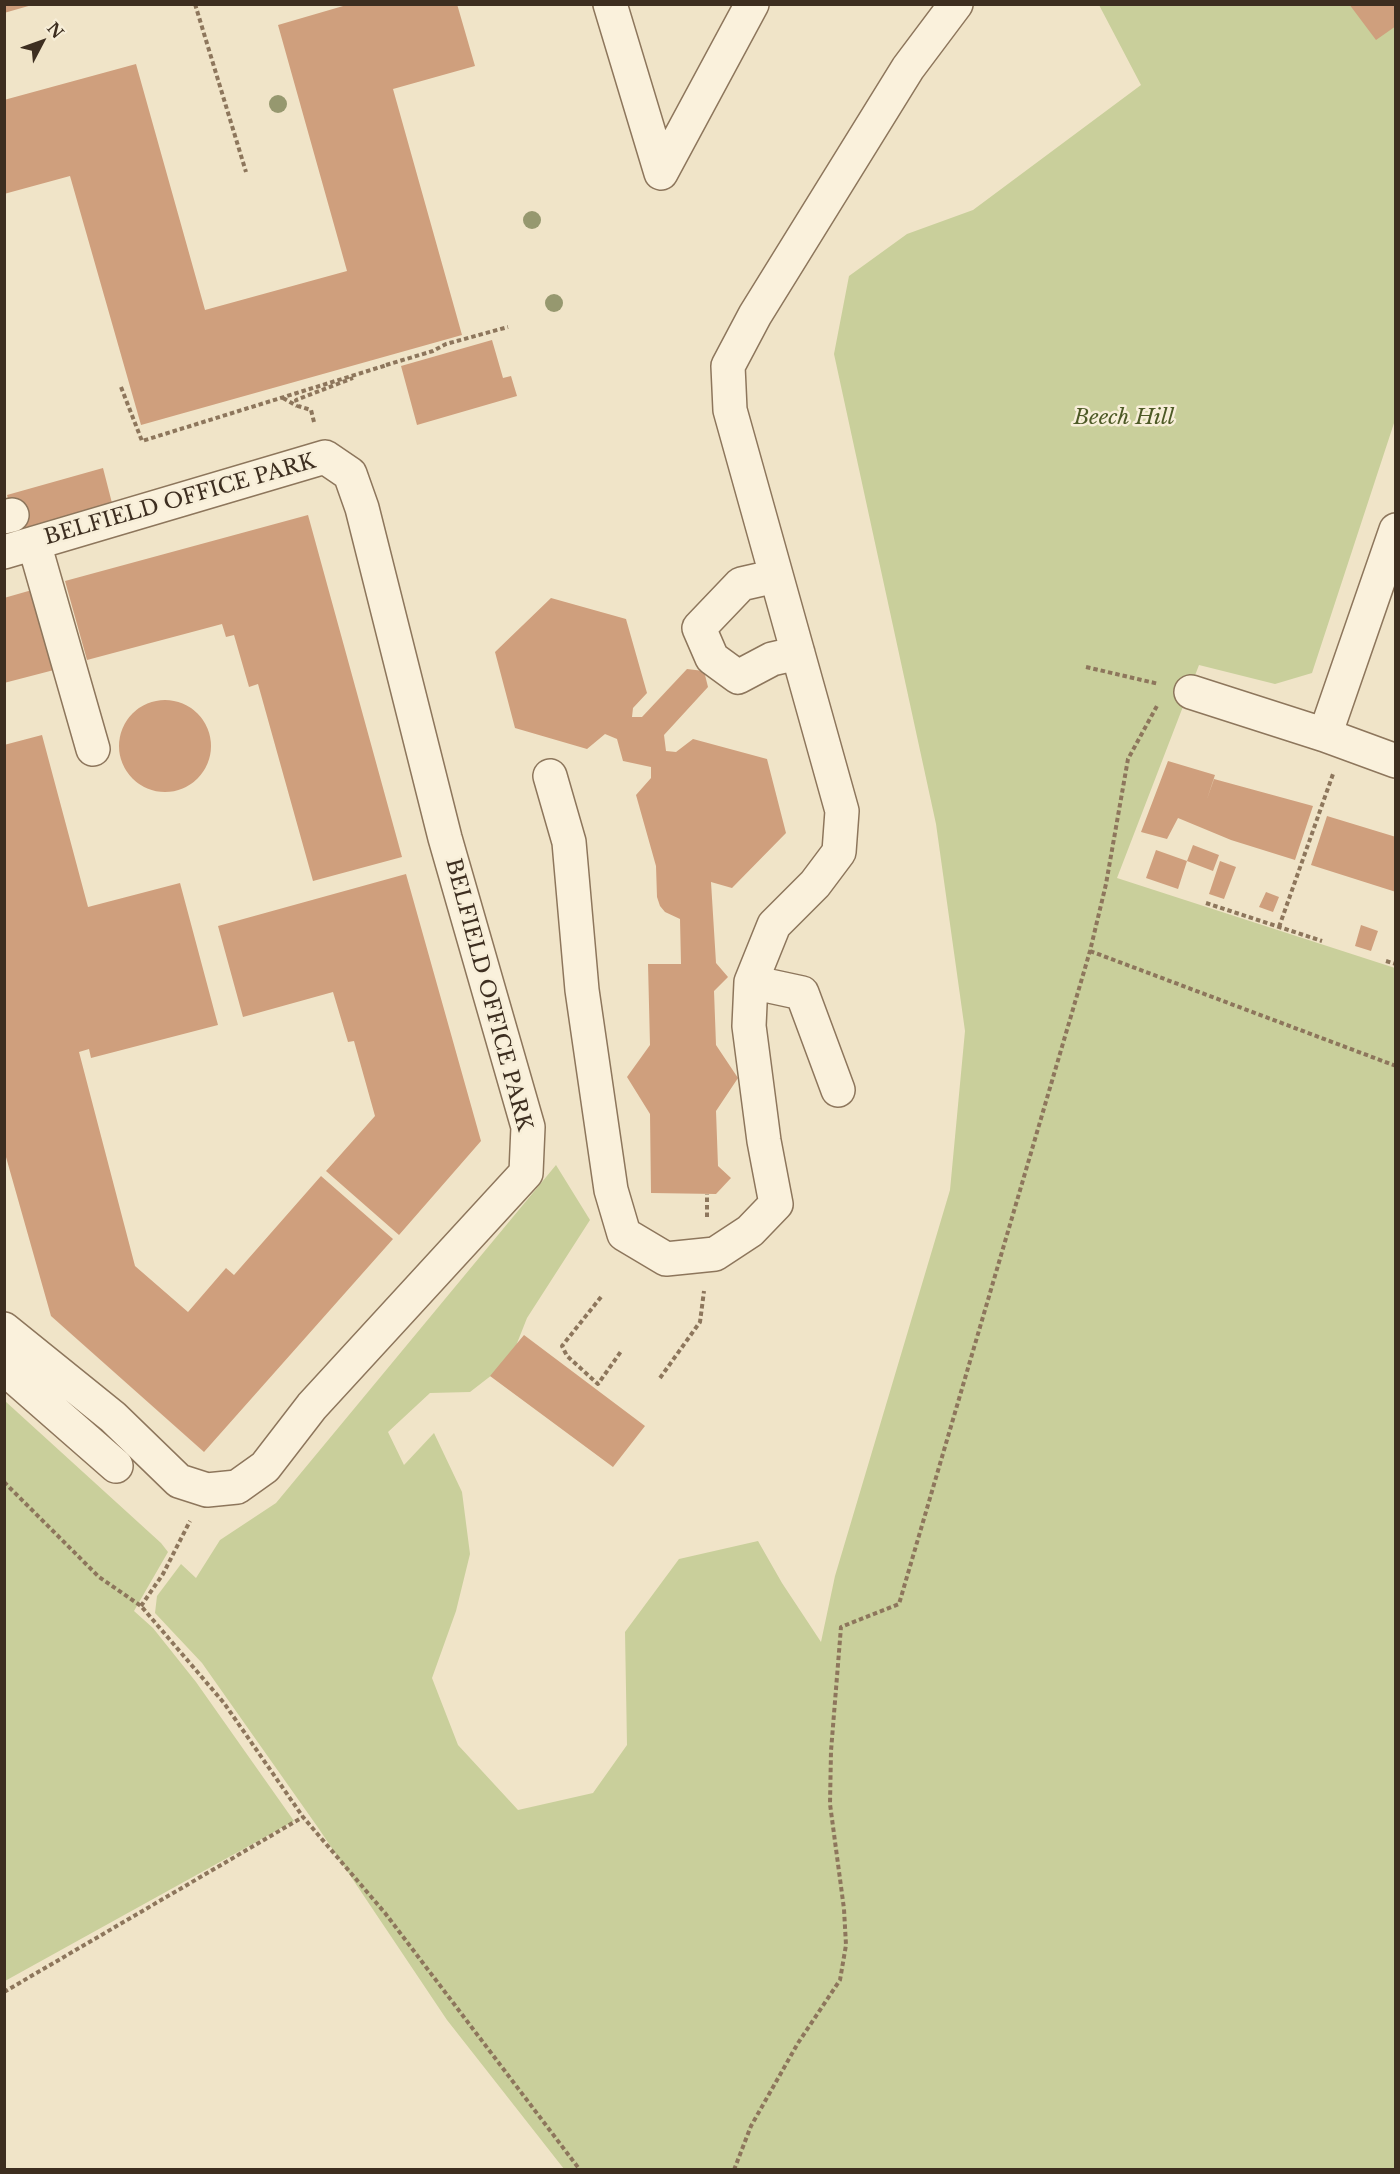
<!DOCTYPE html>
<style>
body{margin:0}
#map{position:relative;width:1400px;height:2174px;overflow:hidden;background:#f0e4c8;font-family:"Libre Baskerville",serif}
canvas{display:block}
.frame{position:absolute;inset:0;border:6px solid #3d2e20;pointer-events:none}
.north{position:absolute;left:12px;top:12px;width:60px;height:60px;-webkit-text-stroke:4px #f7eed8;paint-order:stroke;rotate:49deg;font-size:16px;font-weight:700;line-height:24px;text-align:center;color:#3d2e20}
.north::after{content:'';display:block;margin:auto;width:21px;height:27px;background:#3d2e20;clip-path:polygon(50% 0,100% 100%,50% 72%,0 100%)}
</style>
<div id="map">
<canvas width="1400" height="2174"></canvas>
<div class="frame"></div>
<div class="north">N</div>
</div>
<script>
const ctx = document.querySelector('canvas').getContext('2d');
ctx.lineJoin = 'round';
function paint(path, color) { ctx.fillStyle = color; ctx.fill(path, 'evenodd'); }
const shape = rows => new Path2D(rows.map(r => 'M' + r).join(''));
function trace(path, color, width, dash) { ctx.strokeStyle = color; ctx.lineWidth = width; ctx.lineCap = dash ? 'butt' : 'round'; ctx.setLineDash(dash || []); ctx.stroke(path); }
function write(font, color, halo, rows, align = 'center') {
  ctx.font = font + ' "Libre Baskerville",serif'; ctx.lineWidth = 5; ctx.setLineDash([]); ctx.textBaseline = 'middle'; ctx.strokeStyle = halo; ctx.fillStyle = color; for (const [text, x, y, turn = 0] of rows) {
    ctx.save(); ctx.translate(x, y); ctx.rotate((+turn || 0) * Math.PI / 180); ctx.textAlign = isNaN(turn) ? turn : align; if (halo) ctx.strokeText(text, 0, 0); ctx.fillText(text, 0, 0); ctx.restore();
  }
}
const green = shape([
 [1099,5,1395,5,1395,420,1312,673,1275,684,1199,665,1117,878,1395,968,1395,2169,564,2169,447,2020,319,1829,202,1663,155,1613,157,1596,181,1564,196,1578,220,1540,276,1503,556,1165,590,1220,527,1318,510,1361,470,1392,430,1393,388,1432,404,1465,434,1433,462,1492,470,1554,456,1611,432,1678,458,1745,518,1810,593,1793,627,1745,625,1632,679,1559,758,1541,782,1583,821,1642,835,1576,950,1190,965,1031,936,824,834,354,849,276,907,234,973,210,1141,85],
 [5,1401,161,1543,168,1552,134,1611,153,1628,196,1682,294,1821,5,1981]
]);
const building = shape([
 [4,4,32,4,32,5,4,13],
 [350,4,457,4,475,66,393,89,462,335,141,425,70,176,4,194,4,100,136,64,205,310,347,271,278,25],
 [1349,4,1396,4,1396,26,1376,40],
 [492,340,503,378,511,376,517,396,417,425,401,366],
 [103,468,113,507,18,533,7,495],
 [308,515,402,857,313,881,258,684,249,687,234,635,226,637,222,624,87,660,65,581],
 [32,590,54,670,4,683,4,598],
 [551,598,626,619,647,693,633,708,632,717,642,717,687,669,704,671,708,687,664,735,666,751,676,752,693,739,767,759,786,833,732,888,711,882,716,963,728,977,714,991,716,1045,738,1078,716,1111,718,1166,731,1178,716,1194,651,1193,650,1114,627,1077,650,1045,648,964,681,964,680,919,665,912,660,906,657,897,656,866,636,795,651,778,651,767,623,761,617,739,605,734,587,749,515,728,495,652],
 '119 746a46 46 0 1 1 92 0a46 46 0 1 1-92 0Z',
 [42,735,88,907,180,883,218,1025,91,1058,89,1049,79,1052,135,1266,188,1312,226,1268,234,1275,321,1176,393,1239,204,1452,51,1316,4,1150,4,745],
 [1168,761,1215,775,1207,799,1214,779,1313,806,1295,860,1231,840,1178,818,1167,839,1141,832],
 [1327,816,1396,837,1396,892,1311,865],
 [1193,845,1219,855,1213,871,1187,861],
 [1156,850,1187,861,1178,889,1146,878],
 [1220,861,1236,867,1224,899,1209,894],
 [406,874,481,1141,399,1235,326,1171,375,1116,354,1041,348,1042,333,992,243,1017,218,926],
 [1266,892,1279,897,1273,912,1259,907],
 [1361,925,1378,931,1371,951,1355,946],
 [524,1335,645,1426,613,1467,490,1376]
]);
const path = shape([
 [195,4,246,172],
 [386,365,433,351,446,344,508,327],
 [121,387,142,441,387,365],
 [283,398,297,406],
 [314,422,311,410,298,406,296,400,353,378],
 [1086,667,1159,684],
 [1206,903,1322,941],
 [1279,927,1333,774],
 [1090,951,1396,1066],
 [1386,961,1396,964],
 [707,1217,707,1194],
 [601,1297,562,1346,567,1356,598,1384,622,1350],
 [660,1378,700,1322,704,1291],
 [4,1482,99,1577,141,1606,224,1703,303,1817,385,1913,580,2170],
 [141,1606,163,1574,190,1521],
 [4,1992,303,1817],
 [734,2170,751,2126,798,2043,840,1980,846,1945,844,1909,830,1804,831,1751,841,1627,899,1604,1090,951,1106,884,1128,759,1158,704]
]);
const minor = shape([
 [610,4,661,173,752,4],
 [4,517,12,515],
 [34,543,93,749],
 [4,552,325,457,350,474,362,508,445,838,528,1127,526,1173,312,1406,265,1467,237,1487,207,1490,179,1481,113,1417,4,1329],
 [776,576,741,584,699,628,712,658,738,677,772,659,798,653],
 [1191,692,1325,735,1396,761],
 [1325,735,1396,530],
 [550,776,569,842,582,990,611,1190,624,1234,666,1259,715,1254,750,1231,776,1204,764,1141,749,1026,751,982,774,925,815,884,839,852,842,811,730,410,728,366,755,315,908,68,956,4],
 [751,982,802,993,838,1090],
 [4,1368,116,1466]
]);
const trees = [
 [278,104],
 [532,220],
 [554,303]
];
const parkNames = [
 ["Beech Hill",1124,418]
];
const streetNames = [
 ["BELFIELD OFFICE PARK",180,500,-16],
 ["BELFIELD OFFICE PARK",488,995,75]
];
paint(green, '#c9cf9b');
paint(building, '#cf9f7d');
trace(minor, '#8d765c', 36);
trace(path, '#8d765c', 4, [4.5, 3]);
trace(minor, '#faf1dc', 33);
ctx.fillStyle = '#96986f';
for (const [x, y] of trees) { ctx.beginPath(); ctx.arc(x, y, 9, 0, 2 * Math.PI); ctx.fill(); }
write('italic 21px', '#4d5a26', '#f7eed8', parkNames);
write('21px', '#3d2e20', '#f7eed8', streetNames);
</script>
